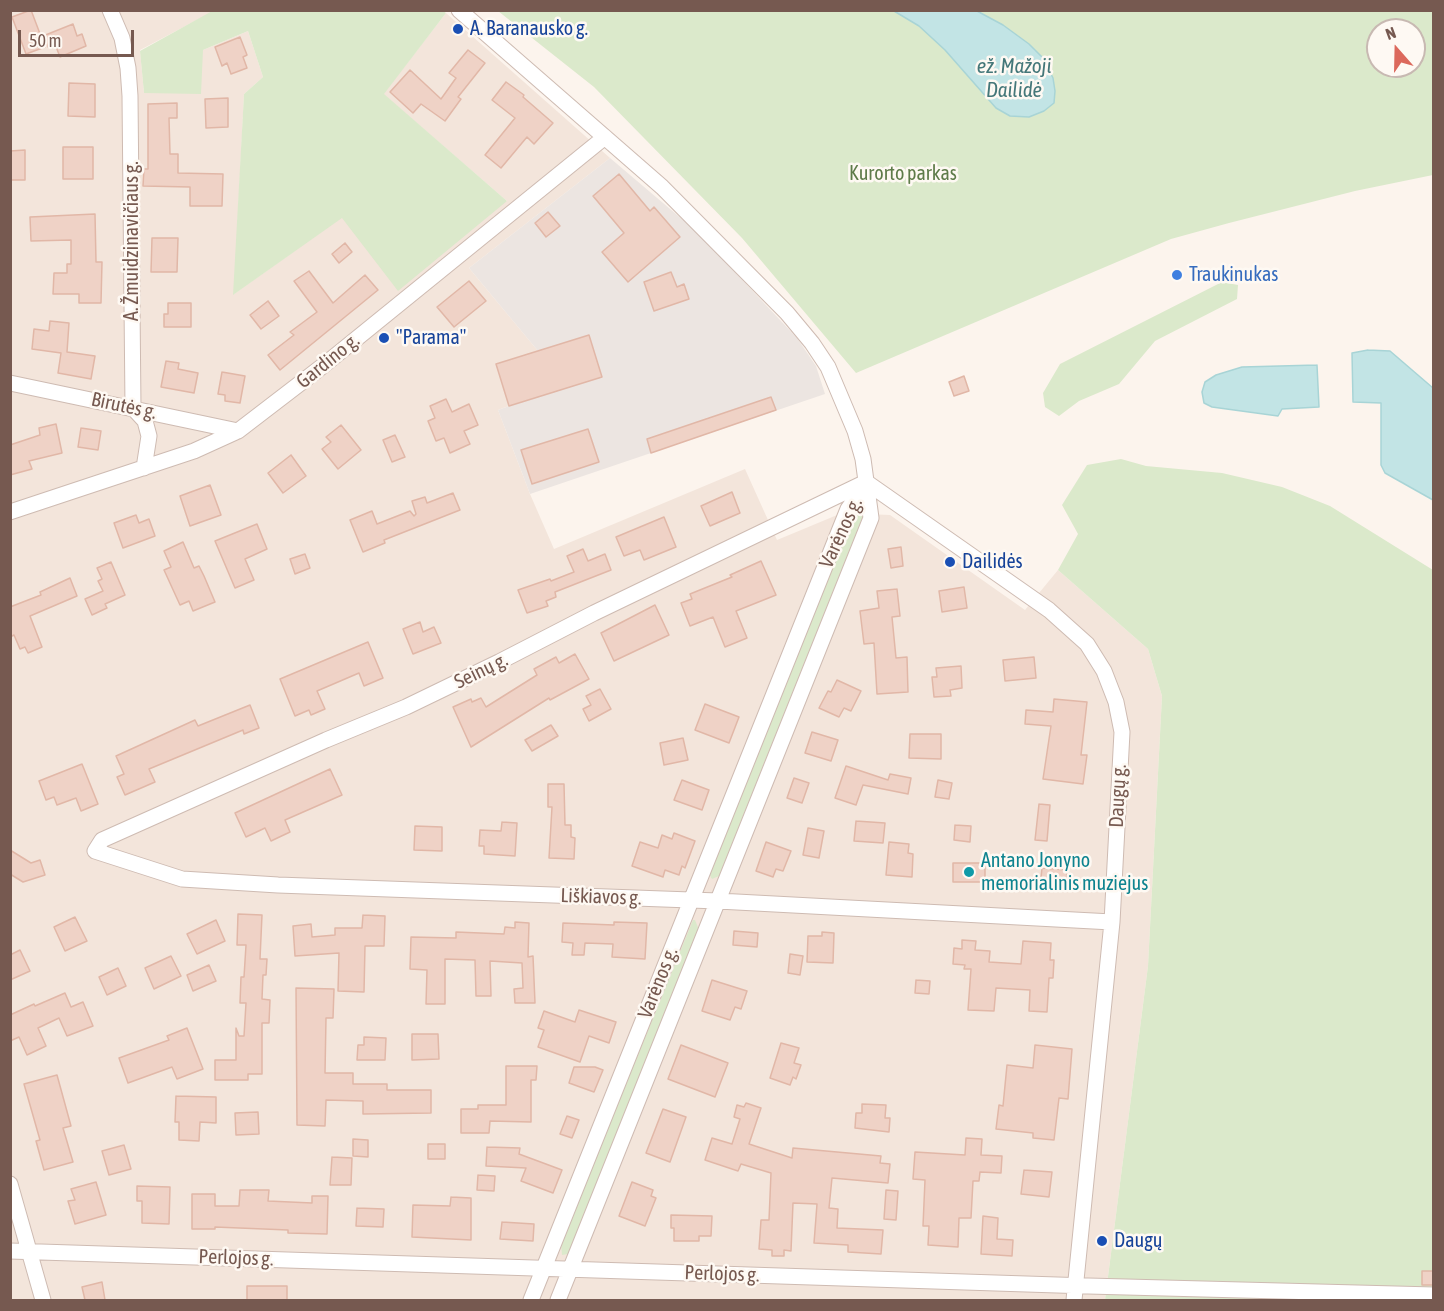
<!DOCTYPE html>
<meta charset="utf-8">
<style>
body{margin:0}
#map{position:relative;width:1444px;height:1311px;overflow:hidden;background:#fcf4ed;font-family:"Asap Condensed",sans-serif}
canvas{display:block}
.frame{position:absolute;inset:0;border:12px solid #765950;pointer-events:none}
.north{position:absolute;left:1366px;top:18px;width:60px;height:60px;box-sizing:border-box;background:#fef9f3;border:2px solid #c8b9b2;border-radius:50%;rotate:340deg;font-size:16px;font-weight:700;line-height:24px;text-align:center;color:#765950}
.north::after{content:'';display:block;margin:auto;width:21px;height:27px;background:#dc695c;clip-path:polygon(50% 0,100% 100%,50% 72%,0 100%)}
.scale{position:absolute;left:18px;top:30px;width:116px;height:27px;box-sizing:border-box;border:3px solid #765950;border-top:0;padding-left:8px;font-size:18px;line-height:21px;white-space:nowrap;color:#765950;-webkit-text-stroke:4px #fef9f3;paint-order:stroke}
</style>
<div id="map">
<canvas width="1444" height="1311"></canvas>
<div class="frame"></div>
<div class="north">N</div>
<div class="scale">50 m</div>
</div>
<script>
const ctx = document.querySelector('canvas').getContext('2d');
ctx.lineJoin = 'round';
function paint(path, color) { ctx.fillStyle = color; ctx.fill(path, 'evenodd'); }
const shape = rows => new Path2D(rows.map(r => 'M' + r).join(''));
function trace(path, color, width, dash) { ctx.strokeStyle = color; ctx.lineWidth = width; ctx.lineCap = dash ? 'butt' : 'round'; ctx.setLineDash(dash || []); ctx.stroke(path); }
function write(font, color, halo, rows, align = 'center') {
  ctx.font = font + ' "Asap Condensed",sans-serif'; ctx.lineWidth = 5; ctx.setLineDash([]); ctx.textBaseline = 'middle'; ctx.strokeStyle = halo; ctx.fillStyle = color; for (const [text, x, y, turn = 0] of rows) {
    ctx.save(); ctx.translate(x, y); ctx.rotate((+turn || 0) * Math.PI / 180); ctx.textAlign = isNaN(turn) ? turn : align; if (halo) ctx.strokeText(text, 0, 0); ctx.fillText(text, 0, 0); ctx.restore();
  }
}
const residential = shape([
 [10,11,214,11,140,50,144,93,203,50,248,31,263,77,244,94,234,294,342,217,507,201,383,94,446,13,610,158,469,268,538,351,509,406,498,410,530,494,554,549,745,469,777,540,842,513,890,515,1025,610,1058,570,1148,649,1162,696,1148,966,1105,1300,11,1300]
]);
const industrial = shape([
 [610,158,696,231,797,338,816,366,825,394,530,494,498,410,509,406,496,364,538,351,469,268]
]);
const green = shape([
 [214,10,443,11,446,13,384,94,507,201,398,291,342,218,233,295,244,94,263,77,248,31,203,50,201,94,144,93,140,51],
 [498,11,1433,11,1433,175,1355,191,1229,223,1171,239,856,373,742,238,594,87],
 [1378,30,1414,30,1414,66,1378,66],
 [1222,282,1238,285,1237,299,1155,341,1119,384,1079,401,1059,416,1045,407,1043,393,1060,364],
 [1121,459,1146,466,1222,473,1282,487,1330,506,1433,570,1433,1300,1105,1300,1148,966,1162,696,1148,649,1058,570,1078,534,1062,505,1087,465],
 [859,508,864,512,863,516,719,876,712,879,709,874,856,510],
 [693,920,695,920,699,930,568,1254,562,1255,561,1244]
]);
const water = shape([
 [894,11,977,11,1003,25,1029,44,1043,58,1053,78,1055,91,1054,103,1044,111,1029,117,1010,116,996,108,945,50,919,26,894,11],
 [1368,350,1390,351,1433,388,1433,500,1385,473,1381,465,1381,403,1353,402,1352,353,1368,350],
 [1317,365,1319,407,1282,409,1278,416,1212,407,1204,403,1202,392,1205,382,1216,375,1242,367,1317,365]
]);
const building = shape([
 [31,10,45,47,26,54,12,17,31,10],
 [73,24,77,36,82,34,86,46,60,57,55,44,48,47,43,36,73,24],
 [240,37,247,55,243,57,247,68,231,74,227,63,222,66,215,47,240,37],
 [468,50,485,63,458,97,461,99,445,121,421,104,413,113,390,92,410,70,441,99,456,78,449,73,468,50],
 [506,82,524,95,523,97,553,123,534,144,527,137,501,168,485,155,515,118,492,100,506,82],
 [69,83,95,84,95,117,68,116,69,83],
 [228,98,228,127,206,128,205,99,228,98],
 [177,103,177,118,169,118,170,154,178,154,178,173,223,174,222,206,190,206,190,187,143,186,144,169,148,169,148,104,177,103],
 [63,147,93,147,93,179,63,179,63,147],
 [25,150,25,180,10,180,10,151,25,150],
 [619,174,650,211,654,207,680,237,628,282,602,252,624,233,593,196,619,174],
 [548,212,560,226,546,237,535,223,548,212],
 [95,214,96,262,102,262,101,303,79,303,79,294,53,294,54,273,67,273,67,264,71,264,71,240,31,241,30,217,95,214],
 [152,238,178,238,177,272,151,272,152,238],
 [345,243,352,252,339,263,332,254,345,243],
 [309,271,333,303,365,275,378,290,280,370,268,355,294,335,290,332,317,312,294,281,309,271],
 [671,272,677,287,684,284,689,299,654,311,644,282,671,272],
 [469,281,486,301,454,327,437,307,469,281],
 [268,301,279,316,261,329,250,315,268,301],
 [168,303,191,303,191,327,164,327,164,314,168,314,168,303],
 [50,321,69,323,67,352,95,356,91,379,58,373,61,353,32,349,34,329,49,331,50,321],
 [589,335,602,377,509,406,496,364,589,335],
 [166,361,179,363,178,369,198,373,194,393,161,387,166,361],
 [222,372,245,376,240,403,225,401,225,395,218,394,222,372],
 [964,376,969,391,954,396,949,382,964,376],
 [771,397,776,410,651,453,647,439,771,397],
 [446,399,452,412,469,404,478,425,464,431,470,444,450,453,444,438,436,441,428,421,435,418,430,406,446,399],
 [56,424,62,453,29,461,32,469,10,475,10,445,40,435,39,428,56,424],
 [341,425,361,450,338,469,322,449,331,442,326,437,341,425],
 [81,428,101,431,98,450,78,447,81,428],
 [588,429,599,462,532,484,521,450,588,429],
 [395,435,405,457,392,462,383,440,395,435],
 [291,455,306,476,283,493,268,473,291,455],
 [210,485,221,515,190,526,180,496,210,485],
 [732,492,740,513,710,526,701,506,732,492],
 [453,493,460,510,384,540,385,543,363,552,350,520,372,511,377,524,410,511,414,516,416,514,412,501,425,497,427,503,453,493],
 [136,515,139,523,149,519,155,536,123,548,114,523,136,515],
 [664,517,676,547,644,560,640,550,624,556,616,537,664,517],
 [257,524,267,549,245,559,254,580,235,588,215,541,257,524],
 [183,542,194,568,199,566,204,576,215,602,193,611,189,601,180,605,164,570,171,567,164,551,183,542],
 [901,547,903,566,891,568,888,549,901,547],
 [583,549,588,561,605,554,611,570,555,592,556,597,546,601,548,606,527,613,518,590,550,579,551,581,574,572,567,556,583,549],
 [305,554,310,568,295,574,290,559,305,554],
 [761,561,776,595,736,611,747,638,725,647,713,617,690,626,681,603,692,599,690,594,732,577,730,575,761,561],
 [111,562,125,595,105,604,107,608,92,615,85,599,103,591,98,581,102,579,97,568,111,562],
 [70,578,77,596,30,616,42,647,28,653,25,647,20,649,14,635,10,637,10,607,41,595,40,592,70,578],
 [964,587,967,608,942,612,939,591,964,587],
 [897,589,900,616,892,617,896,658,907,657,908,692,877,694,874,643,864,644,860,611,879,608,877,591,897,589],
 [655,605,669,635,614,661,601,633,655,605],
 [420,622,423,632,434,627,441,643,413,654,403,629,420,622],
 [368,642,383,678,364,686,359,673,317,691,325,709,311,715,309,710,295,716,280,679,368,642],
 [575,654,589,679,550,700,549,698,471,747,453,707,471,699,472,702,481,698,486,707,537,675,534,669,556,657,559,663,575,654],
 [1034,657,1036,678,1005,681,1003,660,1034,657],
 [961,666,962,688,950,690,951,696,934,697,932,677,937,677,936,668,961,666],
 [837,680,861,691,851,711,844,708,839,717,819,708,828,691,831,692,837,680],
 [600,689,611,709,589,721,583,709,591,705,586,696,600,689],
 [1054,699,1087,702,1081,755,1087,755,1083,784,1043,779,1051,726,1025,724,1026,710,1053,712,1054,699],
 [705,704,739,717,729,743,695,730,705,704],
 [250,705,259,728,244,734,243,730,149,769,155,782,125,795,117,777,124,774,116,756,195,720,198,726,250,705],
 [551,725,558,736,532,751,525,740,551,725],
 [812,732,838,740,831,761,805,753,812,732],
 [910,734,941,734,941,759,909,758,910,734],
 [683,738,688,760,664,765,660,743,683,738],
 [82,764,98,804,81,811,76,798,57,805,54,797,46,800,39,781,82,764],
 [846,766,888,780,890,774,911,778,908,794,863,785,856,805,835,798,846,766],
 [330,769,342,795,285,820,290,832,271,841,265,828,246,837,235,813,330,769],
 [794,778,809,783,802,803,787,798,794,778],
 [682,780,709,790,702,810,674,800,682,780],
 [938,780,952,783,949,799,935,797,938,780],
 [548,784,564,784,565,825,571,825,571,837,575,838,574,859,549,858,552,807,548,807,548,784],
 [1039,804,1050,805,1047,841,1035,840,1039,804],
 [856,821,885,823,883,843,854,841,856,821],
 [502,822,517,823,515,856,484,854,484,846,479,846,480,830,501,831,502,822],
 [955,825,971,826,970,842,954,840,955,825],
 [415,826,442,827,442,851,414,850,415,826],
 [808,828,824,831,819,858,803,855,808,828],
 [674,833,695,841,685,868,682,866,679,875,665,870,663,877,632,866,640,842,658,848,662,835,672,839,674,833],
 [766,842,791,851,783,871,776,869,773,877,756,871,766,842],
 [889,842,909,844,908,853,913,854,912,877,886,875,889,842],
 [10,850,31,863,40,860,45,875,23,882,10,874,10,850],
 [953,863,985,863,985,882,953,882,953,863],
 [1042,868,1067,870,1066,889,1040,888,1042,868],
 [238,914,262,915,260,959,267,959,266,975,263,975,262,999,270,1000,269,1023,262,1023,262,1074,248,1074,248,1080,215,1080,215,1060,236,1060,236,1028,239,1036,244,1036,246,1003,240,1003,241,977,244,977,246,945,237,945,238,914],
 [363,915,385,916,384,946,365,946,364,992,338,991,339,953,295,956,293,926,311,924,312,937,335,935,335,928,362,928,363,915],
 [75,917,87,941,65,951,54,927,75,917],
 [216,920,225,941,197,954,187,934,216,920],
 [515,922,529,923,528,957,533,956,535,1003,515,1003,514,989,523,988,522,963,490,961,491,996,476,996,475,960,445,959,445,1004,426,1004,427,970,410,969,411,937,456,938,456,932,504,934,505,927,515,928,515,922],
 [614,922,647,923,645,959,612,957,613,944,585,943,584,955,572,955,573,943,562,942,563,923,614,925,614,922],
 [734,931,758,933,757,947,733,945,734,931],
 [822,932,834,933,833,963,807,962,808,936,822,936,822,932],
 [962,940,976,941,975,950,990,951,989,962,1021,964,1023,941,1051,943,1050,960,1054,960,1053,978,1049,978,1047,1012,1029,1011,1030,990,996,988,994,1011,968,1010,971,969,964,969,965,965,953,964,954,948,962,949,962,940],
 [20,950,30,971,10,980,10,955,20,950],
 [790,954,803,956,800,975,788,973,790,954],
 [171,956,181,976,154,989,145,968,171,956],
 [209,965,216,981,193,991,187,975,209,965],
 [118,968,126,986,107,995,99,977,118,968],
 [712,980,747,991,741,1009,735,1007,730,1020,702,1011,712,980],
 [916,980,930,981,929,994,915,993,916,980],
 [296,988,334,989,333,1018,326,1018,325,1073,353,1073,353,1084,387,1084,387,1090,431,1090,431,1113,363,1114,363,1101,326,1100,325,1126,297,1125,296,988],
 [65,993,71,1007,83,1002,93,1026,67,1036,59,1018,38,1028,46,1046,27,1055,19,1037,10,1041,10,1015,34,1004,35,1006,65,993],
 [579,1010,616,1022,609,1043,589,1036,580,1062,538,1047,544,1030,538,1028,544,1011,575,1022,579,1010],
 [187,1028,203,1069,177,1079,172,1067,128,1083,119,1058,169,1040,167,1036,187,1028],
 [412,1034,438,1034,439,1059,412,1060,412,1034],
 [364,1037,386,1038,385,1060,357,1060,358,1045,364,1045,364,1037],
 [781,1043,799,1048,794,1063,801,1065,796,1079,793,1077,790,1085,770,1078,781,1043],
 [681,1045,728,1063,715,1097,668,1079,681,1045],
 [1035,1045,1072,1049,1068,1099,1059,1098,1054,1140,1033,1138,1033,1133,996,1129,999,1105,1003,1106,1007,1065,1033,1068,1035,1045],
 [506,1066,537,1066,536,1080,531,1080,531,1122,490,1121,489,1133,461,1133,461,1109,478,1109,478,1105,506,1105,506,1066],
 [574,1067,595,1067,603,1070,594,1092,569,1083,574,1067],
 [57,1075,71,1126,63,1128,73,1162,44,1170,36,1141,40,1140,24,1084,57,1075],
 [176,1096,216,1097,216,1123,200,1122,199,1141,179,1140,179,1122,175,1122,176,1096],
 [746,1103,761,1108,749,1144,792,1158,793,1148,881,1156,880,1163,890,1164,888,1183,832,1178,829,1208,838,1209,837,1228,883,1230,881,1254,848,1252,848,1245,814,1243,817,1204,793,1203,791,1251,784,1250,784,1256,772,1256,772,1250,759,1249,761,1220,769,1220,771,1173,741,1164,738,1171,705,1160,712,1138,732,1144,740,1119,734,1117,737,1105,744,1107,746,1103],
 [862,1104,886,1105,885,1118,890,1118,889,1132,855,1128,856,1113,862,1113,862,1104],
 [663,1109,686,1117,670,1162,646,1153,663,1109],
 [258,1112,259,1134,236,1135,235,1113,258,1112],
 [567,1116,579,1120,572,1138,560,1134,567,1116],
 [966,1138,982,1139,981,1155,1002,1156,1001,1173,980,1172,979,1181,973,1181,971,1218,959,1218,958,1247,928,1245,929,1226,923,1226,925,1180,913,1179,915,1152,965,1155,966,1138],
 [353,1139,368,1140,368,1157,353,1156,353,1139],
 [428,1144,445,1144,445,1159,428,1159,428,1144],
 [124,1145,131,1169,109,1175,102,1151,124,1145],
 [487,1147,520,1148,519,1154,562,1170,553,1193,521,1181,526,1168,486,1166,487,1147],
 [332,1157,352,1158,351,1185,330,1185,332,1157],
 [1024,1170,1052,1172,1049,1197,1021,1194,1024,1170],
 [478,1175,495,1176,494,1191,477,1190,478,1175],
 [96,1182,106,1215,75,1224,68,1201,75,1200,71,1189,96,1182],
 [632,1182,653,1190,651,1196,656,1198,645,1226,619,1216,632,1182],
 [137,1186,170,1187,169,1224,142,1223,142,1201,137,1201,137,1186],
 [240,1190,269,1190,268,1201,312,1203,312,1196,328,1196,327,1234,288,1233,288,1230,215,1227,215,1229,192,1229,192,1194,215,1194,215,1206,239,1206,240,1190],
 [886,1190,898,1191,896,1220,884,1219,886,1190],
 [451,1197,471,1198,471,1240,412,1237,413,1205,450,1206,451,1197],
 [357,1208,384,1209,383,1227,356,1226,357,1208],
 [671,1215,712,1216,711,1236,699,1236,699,1241,674,1241,674,1228,671,1228,671,1215],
 [983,1216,998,1218,997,1239,1013,1240,1012,1256,981,1254,983,1216],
 [502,1222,534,1224,533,1241,500,1239,502,1222],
 [1422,1271,1434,1271,1434,1285,1422,1285,1422,1271],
 [102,1282,105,1300,85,1300,82,1287,102,1282],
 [247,1286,287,1286,287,1300,247,1300,247,1286]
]);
const minor = shape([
 [110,10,122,38,128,68,130,96,133,408,145,421,149,436,144,468],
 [459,10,662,187,787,313,812,343,828,367,855,431,863,459,871,518,558,1300],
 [10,383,238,431],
 [866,482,594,613,499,662,406,707,326,740,102,840,95,851,182,879,278,885,718,901,1112,922],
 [866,482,1049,610,1087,644,1104,671,1116,702,1122,732,1112,922,1074,1300],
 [10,512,194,451,238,431,324,365,605,137],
 [10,1184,43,1300],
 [10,1251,1088,1286,1434,1295],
 [531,1300,848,509,865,485]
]);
const markers = [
 [458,29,6,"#1a4fb4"],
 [1177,275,6,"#3f7fe0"],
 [384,338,6,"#1a4fb4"],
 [950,562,6,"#1a4fb4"],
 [969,872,6,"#0f9aa8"],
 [1102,1241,6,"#1a4fb4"]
];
const transitNames = [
 ["A. Baranausko g.",470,29],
 ["\"Parama\"",396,338],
 ["Dailidės",962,562],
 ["Daugų",1114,1241]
];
const parkNames = [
 ["Kurorto parkas",903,174]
];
const streetNames = [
 ["A. Žmuidzinavičiaus g.",132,241,-90],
 ["Gardino g.",328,361,-39],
 ["Birutės g.",124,406,12],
 ["Varėnos g.",841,533,-65],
 ["Seinų g.",481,671,-26],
 ["Daugų g.",1118,796,-87],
 ["Liškiavos g.",601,897,2],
 ["Varėnos g.",658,983,-68],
 ["Perlojos g.",236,1258,2],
 ["Perlojos g.",722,1274,2]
];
const shopNames = [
 ["Traukinukas",1189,275]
];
const cultureNames = [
 ["Antano Jonyno",981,861],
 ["memorialinis muziejus",981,884]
];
const waterNames = [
 ["ež. Mažoji",1014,66],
 ["Dailidė",1014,90]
];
paint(residential, '#f3e5db');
paint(industrial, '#ece5e1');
paint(green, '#dbe9cb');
paint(water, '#c2e4e5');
trace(water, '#a8d4d6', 1.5);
paint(building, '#efd2c6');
trace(building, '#e1b7a7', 1.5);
trace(minor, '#cebbb2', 17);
trace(minor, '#fff', 15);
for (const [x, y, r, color] of markers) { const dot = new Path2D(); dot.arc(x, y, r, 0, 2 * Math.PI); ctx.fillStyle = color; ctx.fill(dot); trace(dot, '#fef9f3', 2); }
write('20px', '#164399', '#fef9f3', transitNames, 'left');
write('20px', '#5e7b49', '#fef9f3', parkNames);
write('20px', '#765950', '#fef9f3', streetNames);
write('20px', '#366cbe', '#fef9f3', shopNames, 'left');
write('20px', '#0d838f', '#fef9f3', cultureNames, 'left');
write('italic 21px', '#447779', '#fef9f3', waterNames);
</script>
